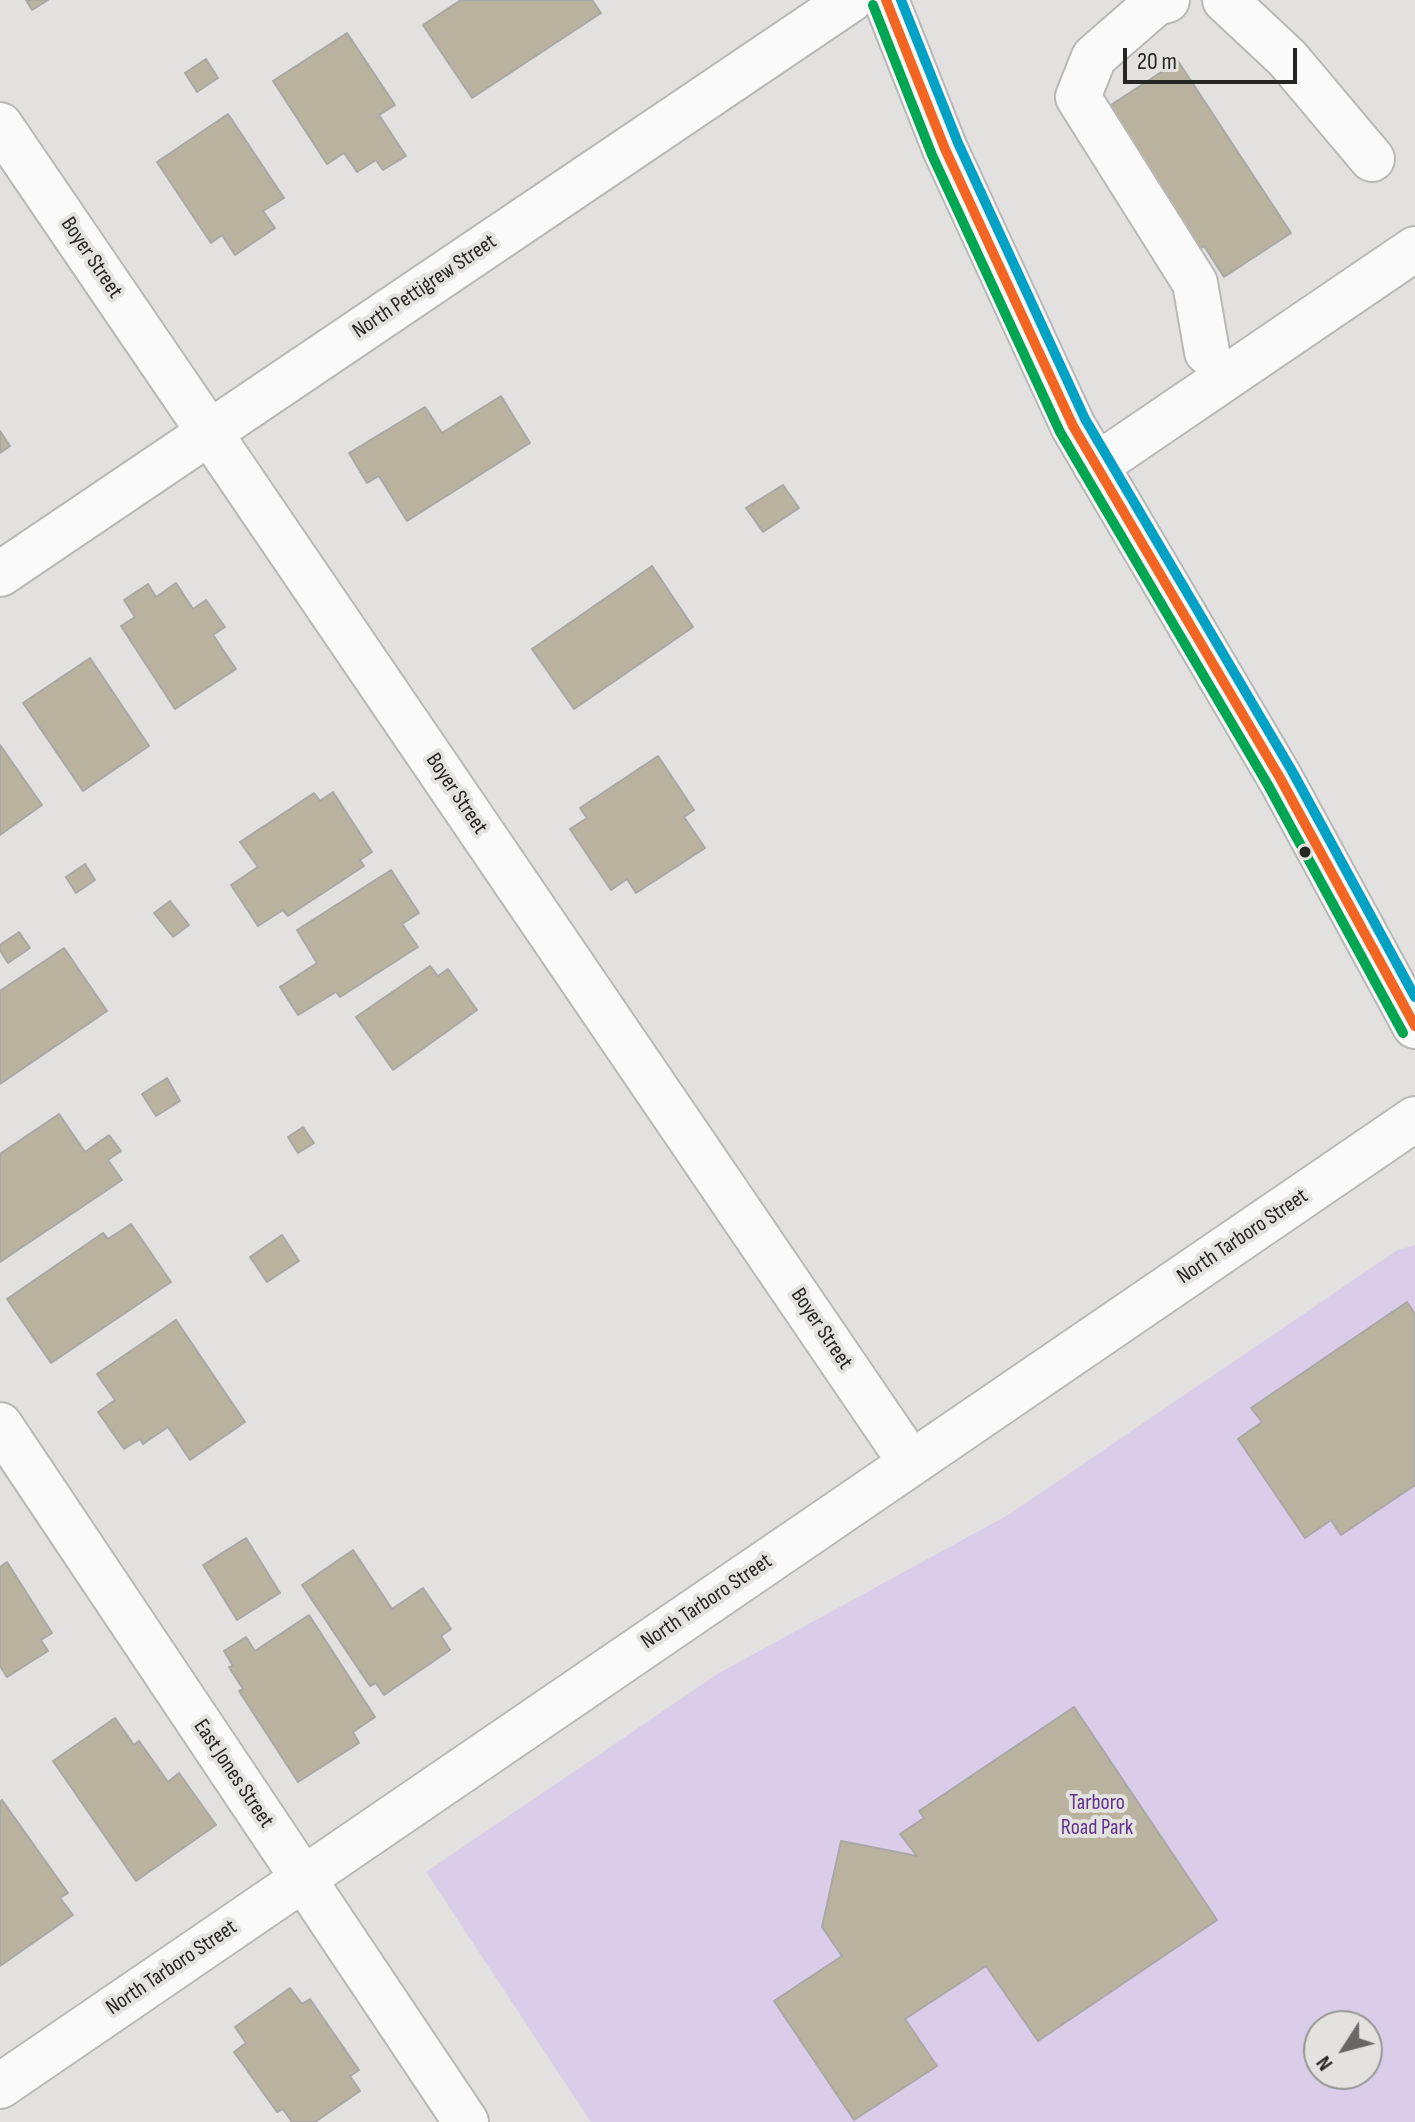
<!DOCTYPE html>
<style>
body{margin:0}
#map{position:relative;width:1415px;height:2122px;overflow:hidden;background:#e2e1df;font-family:"Sofia Sans Condensed",sans-serif}
canvas{display:block}
.north{position:absolute;left:1303px;top:2010px;width:80px;height:80px;box-sizing:border-box;background:#e3e2de;border:2px solid #979794;border-radius:50%;rotate:234deg;font-size:22px;font-weight:700;line-height:32px;text-align:center;color:#262624}
.north::after{content:'';display:block;margin:auto;width:28px;height:36px;background:#686765;clip-path:polygon(50% 0,100% 100%,50% 72%,0 100%)}
.scale{position:absolute;left:1123px;top:48px;width:174px;height:36px;box-sizing:border-box;border:4px solid #262624;border-top:0;padding-left:10px;font-size:24px;line-height:28px;white-space:nowrap;color:#262624;-webkit-text-stroke:6px #e3e2de;paint-order:stroke}
</style>
<div id="map">
<canvas width="1415" height="2122"></canvas>
<div class="north">N</div>
<div class="scale">20 m</div>
</div>
<script>
const ctx = document.querySelector('canvas').getContext('2d');
ctx.lineJoin = 'round';
function paint(path, color) { ctx.fillStyle = color; ctx.fill(path, 'evenodd'); }
const shape = rows => new Path2D(rows.map(r => 'M' + r).join(''));
function trace(path, color, width, dash) { ctx.strokeStyle = color; ctx.lineWidth = width; ctx.lineCap = dash ? 'butt' : 'round'; ctx.setLineDash(dash || []); ctx.stroke(path); }
function write(font, color, halo, rows, align = 'center') {
  ctx.font = font + ' "Sofia Sans Condensed",sans-serif'; ctx.lineWidth = 8; ctx.setLineDash([]); ctx.textBaseline = 'middle'; ctx.strokeStyle = halo; ctx.fillStyle = color; for (const [text, x, y, turn = 0] of rows) {
    ctx.save(); ctx.translate(x, y); ctx.rotate((+turn || 0) * Math.PI / 180); ctx.textAlign = isNaN(turn) ? turn : align; if (halo) ctx.strokeText(text, 0, 0); ctx.fillText(text, 0, 0); ctx.restore();
  }
}
const green = shape([
 [1415,1245,1415,2122,591,2122,426,1872,719,1673,1008,1515,1396,1251],
 [1319,2026,1367,2026,1367,2074,1319,2074]
]);
const building = shape([
 [26,0,48,0,32,10,26,0],
 [461,0,592,0,601,13,472,98,423,25,461,0],
 [347,33,395,105,379,115,406,156,383,170,376,160,357,172,344,153,327,164,273,81,347,33],
 [206,59,218,78,197,92,185,73,206,59],
 [1178,61,1291,233,1224,277,1204,246,1194,253,1181,234,1188,229,1108,107,1178,61],
 [228,114,284,198,263,211,275,228,235,255,222,235,211,243,157,162,228,114],
 [501,396,530,443,407,521,379,476,367,483,349,453,425,407,442,433,501,396],
 [0,431,10,446,0,453,0,431],
 [783,485,799,508,763,532,746,508,783,485],
 [652,566,693,627,574,709,532,649,652,566],
 [176,583,193,609,206,600,225,627,213,635,236,669,175,709,121,626,135,617,124,600,148,584,156,597,176,583],
 [90,658,149,746,83,791,23,703,90,658],
 [0,745,42,805,0,835,0,745],
 [658,756,694,810,684,817,705,848,636,893,627,879,611,890,570,829,587,818,580,808,658,756],
 [333,792,372,852,360,860,364,866,288,916,283,910,258,926,231,885,258,867,240,842,314,793,320,801,333,792],
 [85,864,95,880,76,893,66,877,85,864],
 [391,870,419,913,402,924,418,947,340,997,336,992,298,1015,280,987,317,963,297,930,391,870],
 [170,901,189,925,173,937,154,913,170,901],
 [19,932,30,948,8,963,0,950,0,945,19,932],
 [64,948,107,1011,0,1084,0,991,64,948],
 [430,966,438,976,448,969,477,1010,393,1070,356,1017,430,966],
 [167,1078,180,1101,156,1116,142,1094,167,1078],
 [59,1114,85,1152,109,1135,121,1151,108,1160,122,1180,0,1262,0,1154,59,1114],
 [303,1127,314,1143,298,1153,288,1137,303,1127],
 [131,1224,171,1282,51,1363,7,1299,103,1233,108,1239,131,1224],
 [282,1235,299,1261,267,1282,250,1257,282,1235],
 [1407,1302,1415,1314,1415,1485,1341,1535,1331,1520,1305,1538,1238,1439,1262,1422,1251,1408,1407,1302],
 [176,1320,245,1422,190,1460,168,1427,143,1444,140,1439,124,1449,98,1412,115,1400,97,1374,176,1320],
 [246,1538,280,1593,237,1620,203,1565,246,1538],
 [353,1550,392,1609,423,1588,451,1629,441,1636,450,1650,384,1695,376,1683,370,1686,302,1585,353,1550],
 [7,1562,52,1633,41,1640,48,1651,7,1677,0,1666,0,1567,7,1562],
 [309,1615,375,1717,353,1732,359,1743,298,1782,239,1691,243,1689,229,1667,233,1666,224,1651,246,1637,255,1651,309,1615],
 [1074,1707,1217,1920,1038,2041,986,1966,905,2019,937,2066,854,2120,774,2001,842,1956,822,1927,841,1841,917,1856,900,1834,924,1818,919,1811,1074,1707],
 [115,1718,134,1745,139,1741,168,1782,179,1773,216,1825,136,1881,53,1761,115,1718],
 [2,1800,68,1893,60,1898,73,1915,0,1966,0,1802,2,1800],
 [290,1988,302,2004,310,1999,359,2070,350,2076,360,2091,315,2122,292,2122,283,2109,277,2112,234,2052,246,2043,235,2027,290,1988]
]);
const minor = shape([
 [1167,0,1156,3,1094,57,1078,97,1195,283,1207,352],
 [1225,0,1287,58,1372,159],
 [0,125,911,1463],
 [1096,466,1415,249],
 [0,574,850,0],
 [0,1425,466,2122],
 [0,2086,1415,1119]
]);
const major = shape([
 [886,0,945,149,1073,426,1280,778,1415,1026]
]);
const bus1 = shape([
 [886,0,945,149,1073,426,1280,778,1415,1026]
]);
const bus2 = shape([
 [873,5,932,155,1060,432,1268,785,1403,1033]
]);
const bus3 = shape([
 [901,0,958,143,1085,419,1292,771,1415,997]
]);
const markers = [
 [1305,852,7,"#262624"]
];
const streetNames = [
 ["Boyer Street",91,258,56],
 ["North Pettigrew Street",425,287,-34],
 ["Boyer Street",456,794,56],
 ["North Tarboro Street",1243,1237,-34],
 ["Boyer Street",821,1329,56],
 ["North Tarboro Street",707,1602,-34],
 ["East Jones Street",233,1774,56],
 ["North Tarboro Street",172,1968,-34]
];
const parkNames = [
 ["Tarboro",1097,1803],
 ["Road Park",1097,1828]
];
paint(green, '#dacde9');
paint(building, '#b8b29f');
trace(building, '#a9a8a6', 2);
trace(minor, '#b9b8b7', 48);
trace(major, '#b9b8b7', 48);
trace(minor, '#fbfafa', 44);
trace(major, '#fbfafa', 44);
trace(bus1, '#f26522', 10);
trace(bus2, '#00a651', 10);
trace(bus3, '#02a2c6', 10);
for (const [x, y, r, color] of markers) { const dot = new Path2D(); dot.arc(x, y, r, 0, 2 * Math.PI); ctx.fillStyle = color; ctx.fill(dot); trace(dot, '#e3e2de', 3); }
write('22px', '#262624', '#e3e2de', streetNames);
write('22px', '#60328e', '#e3e2de', parkNames);
</script>
